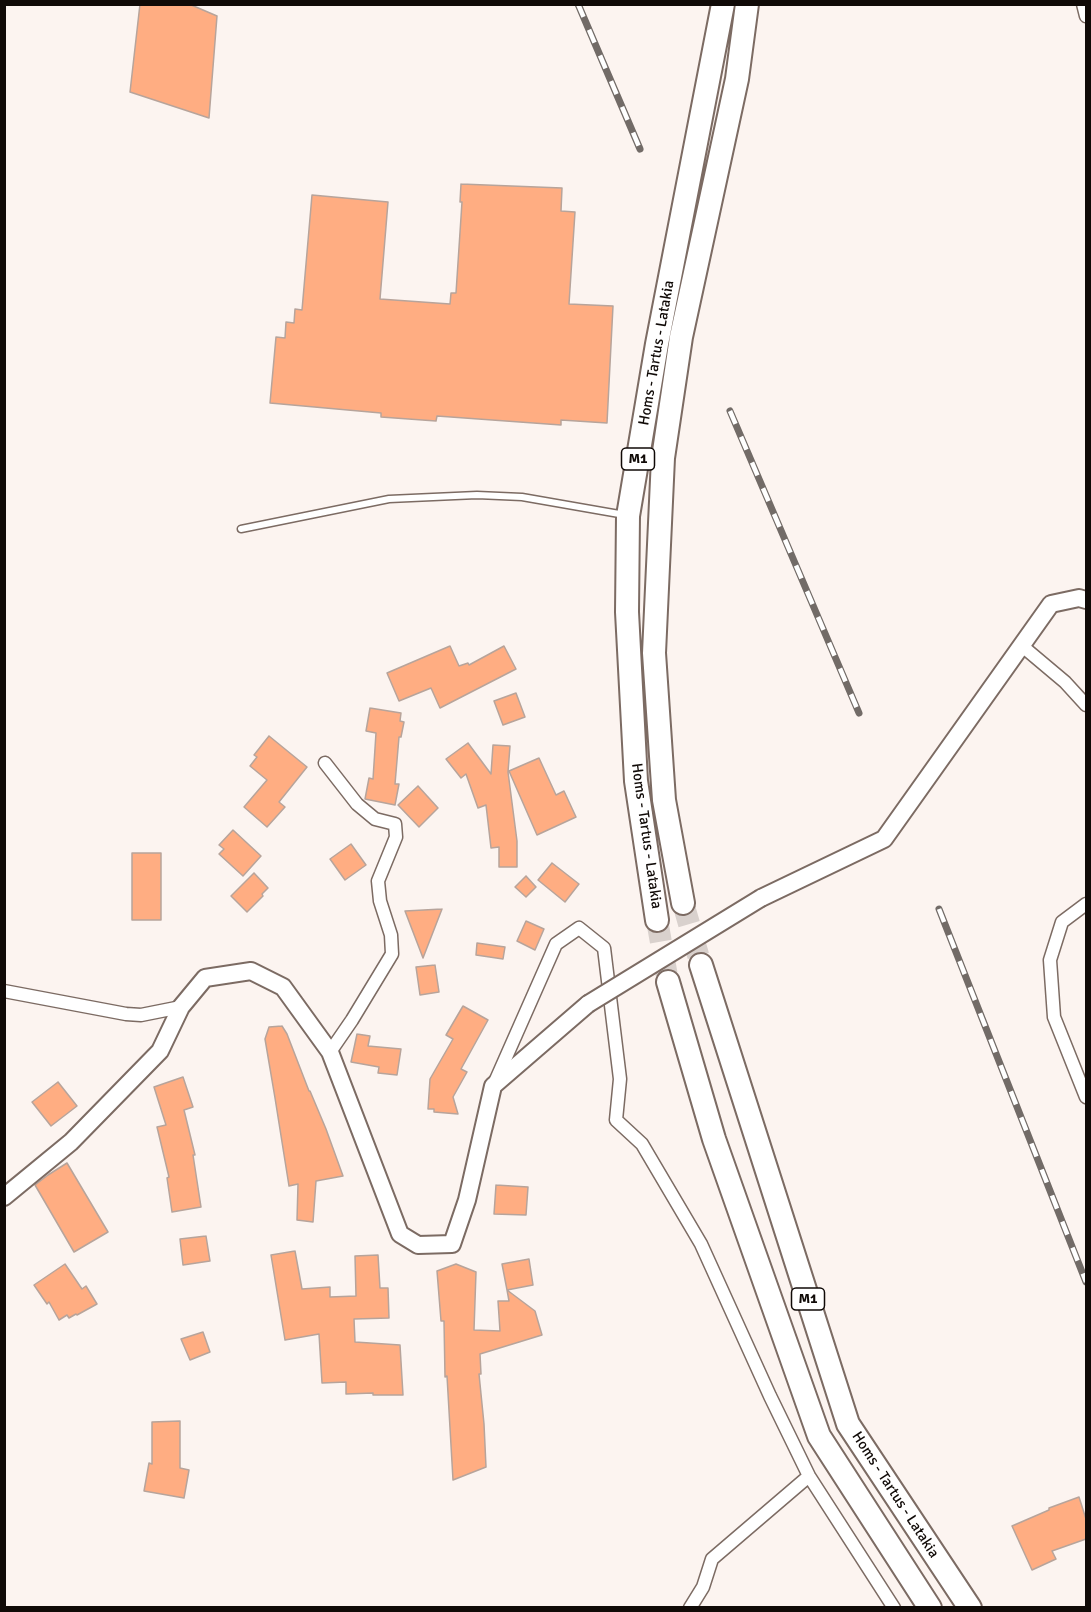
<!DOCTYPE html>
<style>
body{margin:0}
#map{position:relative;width:1091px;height:1612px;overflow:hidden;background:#fcf4f0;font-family:Signika,sans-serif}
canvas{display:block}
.frame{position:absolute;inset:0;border:6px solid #100a07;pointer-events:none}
</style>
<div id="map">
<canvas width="1091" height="1612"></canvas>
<div class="frame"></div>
</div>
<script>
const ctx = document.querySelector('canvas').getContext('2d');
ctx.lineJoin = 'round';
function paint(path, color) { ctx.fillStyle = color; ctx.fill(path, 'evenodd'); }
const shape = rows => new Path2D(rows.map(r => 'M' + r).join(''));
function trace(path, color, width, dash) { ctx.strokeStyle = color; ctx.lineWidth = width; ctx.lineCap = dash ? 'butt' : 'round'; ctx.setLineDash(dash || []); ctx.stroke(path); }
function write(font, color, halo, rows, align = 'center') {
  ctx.font = font + ' Signika,sans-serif'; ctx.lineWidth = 4.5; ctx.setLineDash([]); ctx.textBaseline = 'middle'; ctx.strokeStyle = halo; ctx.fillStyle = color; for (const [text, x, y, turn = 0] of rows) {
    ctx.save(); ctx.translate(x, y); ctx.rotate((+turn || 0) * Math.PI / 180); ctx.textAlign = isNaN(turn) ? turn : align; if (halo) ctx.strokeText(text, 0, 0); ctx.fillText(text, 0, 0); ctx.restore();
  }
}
const building = shape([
 [140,4,189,4,217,16,209,118,130,92,140,4],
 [461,184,562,188,561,211,575,212,569,304,613,306,607,423,561,420,561,425,437,416,436,421,381,417,381,413,270,403,276,337,285,338,286,322,294,323,295,309,302,310,312,195,388,202,380,299,450,304,451,293,456,293,462,202,460,202,461,184],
 [450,646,459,666,468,663,469,665,504,646,516,669,440,708,431,688,399,701,387,673,450,646],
 [516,693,525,717,503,725,494,701,516,693],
 [370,708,401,713,400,721,404,722,401,737,399,737,395,784,399,784,395,805,365,799,369,778,373,779,376,733,366,731,370,708],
 [269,736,307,767,279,802,285,807,267,827,244,807,267,780,250,766,257,757,254,755,269,736],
 [468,743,491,774,493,745,510,746,508,772,517,841,517,867,499,867,499,847,491,848,486,805,478,808,466,774,461,778,446,759,468,743],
 [539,758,556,795,564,791,576,817,537,835,509,771,539,758],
 [418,786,438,808,419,827,398,805,418,786],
 [233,830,261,856,243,876,219,854,224,849,219,845,233,830],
 [351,844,366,865,345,880,330,859,351,844],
 [132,853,161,853,161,920,132,920,132,853],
 [552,863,579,884,565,902,538,880,552,863],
 [254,873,268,888,262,894,263,896,247,912,231,896,254,873],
 [526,876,536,887,526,897,515,887,526,876],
 [442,909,423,958,405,911,442,909],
 [526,921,544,929,535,950,517,941,526,921],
 [477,943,505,947,503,959,476,955,477,943],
 [435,965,439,992,420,995,416,967,435,965],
 [463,1006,488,1020,461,1069,467,1072,453,1097,458,1114,434,1112,434,1109,428,1109,430,1079,453,1039,446,1035,463,1006],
 [282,1026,287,1034,309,1091,310,1091,326,1129,343,1176,316,1181,313,1222,297,1220,298,1184,289,1186,275,1098,265,1039,269,1027,282,1026],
 [357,1034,370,1036,368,1046,401,1049,397,1075,378,1073,379,1067,351,1062,357,1034],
 [183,1077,193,1107,184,1110,195,1155,193,1155,201,1207,172,1212,167,1178,169,1177,157,1127,166,1125,154,1087,183,1077],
 [58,1082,77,1106,51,1126,32,1102,58,1082],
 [67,1163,108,1232,74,1252,35,1185,48,1175,67,1163],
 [496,1185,528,1187,526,1215,494,1214,496,1185],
 [206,1236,210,1261,183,1265,180,1239,206,1236],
 [295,1251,302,1289,330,1287,330,1297,356,1296,355,1256,378,1255,380,1288,388,1288,389,1318,354,1319,355,1342,400,1345,403,1395,373,1395,373,1393,346,1394,346,1382,322,1383,319,1334,285,1340,271,1255,295,1251],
 [529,1259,533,1285,507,1290,502,1264,529,1259],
 [65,1264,82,1289,86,1286,97,1304,77,1315,76,1314,69,1318,67,1315,59,1320,49,1302,47,1304,34,1285,65,1264],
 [456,1264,476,1272,474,1330,500,1331,498,1301,509,1301,507,1290,535,1311,542,1335,480,1354,481,1374,479,1374,484,1424,486,1467,453,1480,447,1376,445,1377,444,1321,441,1321,437,1271,456,1264],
 [203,1332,210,1352,190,1360,181,1339,203,1332],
 [180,1421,180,1468,189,1470,184,1498,144,1491,149,1463,152,1464,152,1422,180,1421],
 [1079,1497,1086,1519,1086,1539,1052,1551,1056,1559,1032,1570,1012,1526,1049,1510,1049,1508,1079,1497]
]);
const motorwayTunnel = shape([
 [683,903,701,965],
 [657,920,668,982]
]);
const service = shape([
 [241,529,389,499,477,495,522,497,625,515]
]);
const minor = shape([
 [1083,4,1086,16],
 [1021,645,1065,682,1086,705],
 [325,763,357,804,375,819,395,824,396,837,378,881,380,901,391,935,392,954,352,1020,330,1052],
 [1086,904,1062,922,1050,960,1054,1017,1086,1097],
 [4,991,126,1014,141,1015,181,1007],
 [495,1082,556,944,579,928,604,948,620,1079,616,1120,642,1144,701,1244,770,1396,809,1476,894,1608],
 [690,1608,703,1587,712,1559,809,1476]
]);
const secondary = shape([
 [761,898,884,839,1051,604,1079,598,1086,600],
 [4,1197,71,1142,160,1051,181,1007,205,978,251,971,283,987,330,1052,400,1234,418,1245,452,1244,467,1200,493,1086,588,1004]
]);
const motorway = shape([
 [683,903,664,800,654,653,663,458,681,337,737,79,747,4],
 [657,920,636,781,627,612,628,516,657,344,723,4],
 [701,965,848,1424,970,1608],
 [668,982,714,1139,819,1436,930,1608]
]);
const rail = shape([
 [578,4,640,149],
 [730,411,859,713],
 [939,909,1086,1282]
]);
const secondaryBridge = shape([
 [588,1004,761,898]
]);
const shields = [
 [638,459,33],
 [808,1299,33]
];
const shieldNames = [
 ["M1",638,459],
 ["M1",808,1299]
];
const streetNames = [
 ["Homs - Tartus - Latakia",657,353,-80],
 ["Homs - Tartus - Latakia",646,836,82],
 ["Homs - Tartus - Latakia",895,1495,57]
];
paint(building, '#ffad82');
trace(building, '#b7a49b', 1.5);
trace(motorwayTunnel, '#d9d1cd', 22, [22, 11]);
trace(service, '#7c6b63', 9);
trace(minor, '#7c6b63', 15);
trace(secondary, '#7c6b63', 20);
trace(motorway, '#7c6b63', 26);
trace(service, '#fff', 6);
trace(minor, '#fff', 12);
trace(secondary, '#fff', 16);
trace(motorway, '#fff', 22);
trace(rail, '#726b67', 7);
trace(rail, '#fff', 4.5, [14]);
trace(secondaryBridge, '#7c6b63', 20, []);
trace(secondaryBridge, '#fff', 16);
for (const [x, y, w] of shields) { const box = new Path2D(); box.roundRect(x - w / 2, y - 11, w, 22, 4.5); ctx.fillStyle = '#fff'; ctx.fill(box); trace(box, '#100a07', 1.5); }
write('bold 14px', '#100a07', null, shieldNames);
write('15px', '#100a07', '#fff', streetNames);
</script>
